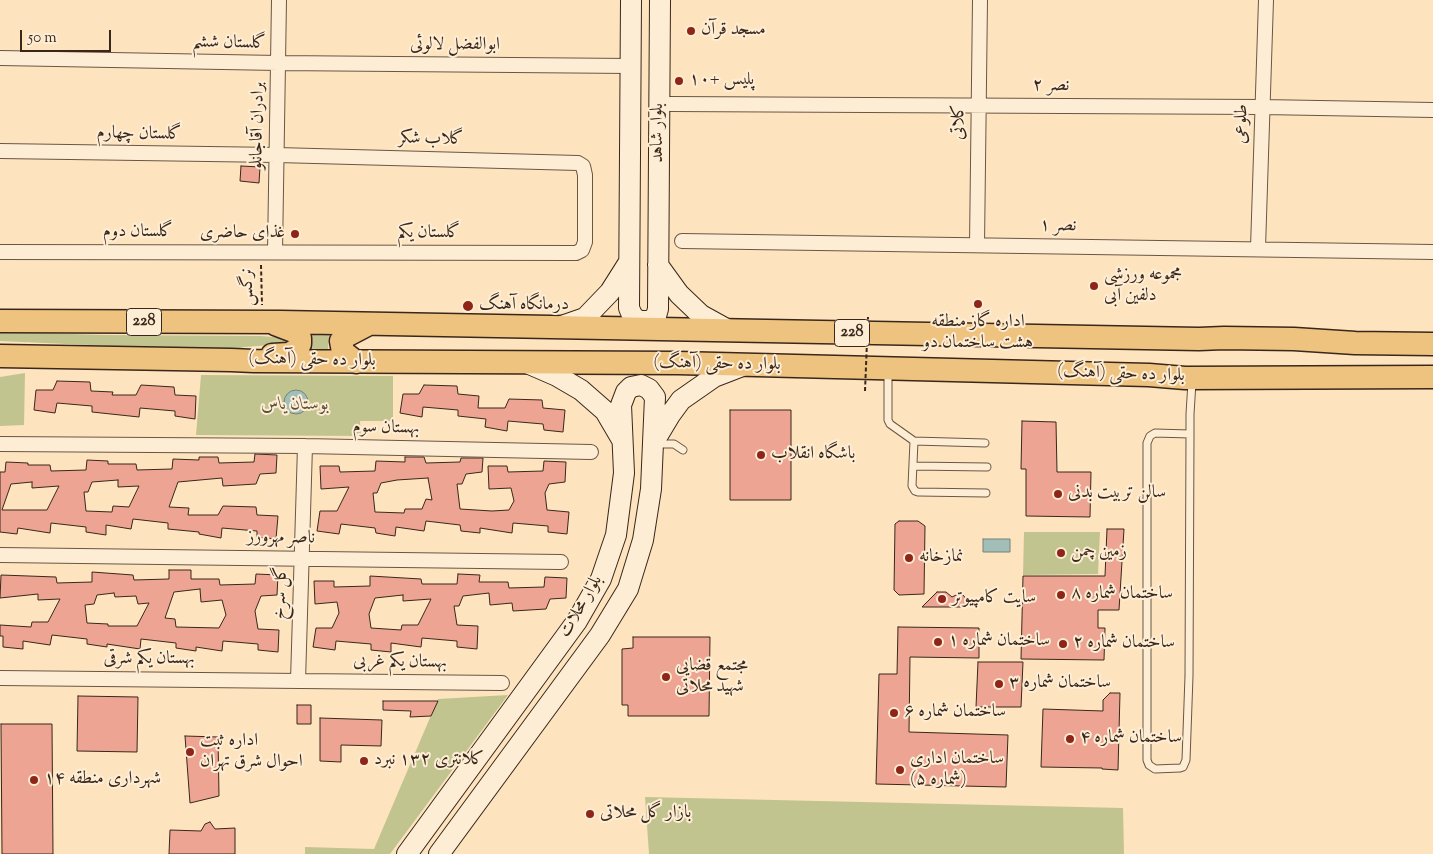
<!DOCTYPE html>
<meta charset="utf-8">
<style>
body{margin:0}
#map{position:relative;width:1433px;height:854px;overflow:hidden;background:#fde4be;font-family:"Sorts Mill Goudy",serif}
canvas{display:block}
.scale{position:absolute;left:20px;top:30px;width:91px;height:22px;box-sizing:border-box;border:2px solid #39271b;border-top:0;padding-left:6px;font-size:15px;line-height:18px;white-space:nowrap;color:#39271b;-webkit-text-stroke:4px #feedd5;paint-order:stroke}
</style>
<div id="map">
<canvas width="1433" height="854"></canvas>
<div class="scale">50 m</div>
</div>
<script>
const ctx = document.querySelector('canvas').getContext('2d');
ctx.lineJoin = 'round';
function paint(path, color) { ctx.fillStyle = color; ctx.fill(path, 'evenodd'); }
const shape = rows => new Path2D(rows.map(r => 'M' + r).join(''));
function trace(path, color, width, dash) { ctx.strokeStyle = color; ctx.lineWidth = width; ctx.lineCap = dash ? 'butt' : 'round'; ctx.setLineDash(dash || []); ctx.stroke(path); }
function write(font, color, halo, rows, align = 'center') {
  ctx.font = font + ' "Sorts Mill Goudy",Amiri,serif'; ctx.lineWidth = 4; ctx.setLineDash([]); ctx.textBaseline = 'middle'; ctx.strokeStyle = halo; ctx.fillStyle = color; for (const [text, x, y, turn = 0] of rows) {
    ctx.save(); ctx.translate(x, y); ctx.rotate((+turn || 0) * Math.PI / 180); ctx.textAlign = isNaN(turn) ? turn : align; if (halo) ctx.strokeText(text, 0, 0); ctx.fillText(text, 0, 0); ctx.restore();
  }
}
const green = shape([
 [302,329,329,333,328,349,335,356,299,356],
 [0,332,108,335,261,336,285,338,284,344,245,347,222,351,0,341],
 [25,373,24,425,0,426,0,377],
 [201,375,393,376,393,421,360,421,361,436,196,435],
 [1024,532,1100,532,1098,574,1023,575],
 [508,695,390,854,305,854,305,847,374,849,438,699],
 [645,797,1123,808,1124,854,649,854]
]);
const water = shape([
 '284 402a12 12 0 1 1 24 0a12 12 0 1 1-24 0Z',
 [983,539,1010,539,1010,552,983,552,983,539]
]);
const building = shape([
 [241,166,260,167,259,183,240,181,241,166],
 [57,381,90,382,91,391,113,392,112,395,136,395,141,385,174,387,175,395,196,396,195,419,175,416,175,411,140,408,139,417,92,412,92,406,57,403,55,413,34,410,36,390,53,390,57,381],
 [424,385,457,386,458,394,479,396,478,408,505,408,509,399,542,400,543,408,565,410,563,432,544,430,543,424,508,421,507,431,485,427,486,419,458,416,458,410,423,407,422,417,400,413,403,394,419,394,424,385],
 [730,410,791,410,791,500,730,500,730,410],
 [1022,421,1056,422,1057,472,1091,472,1090,517,1026,516,1026,469,1021,469,1022,421],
 [255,454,277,455,276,473,260,474,256,484,223,486,222,478,178,482,169,507,189,508,188,515,218,515,223,506,256,507,257,515,278,516,276,539,257,537,257,531,222,528,221,538,199,534,199,532,168,529,168,523,133,519,131,529,106,525,106,535,86,532,86,527,51,523,50,533,18,528,17,534,0,532,0,472,5,472,6,462,28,463,28,465,50,465,51,471,86,470,87,460,108,461,108,464,136,464,137,470,172,469,173,459,199,460,199,457,218,457,219,463,254,462,255,454],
 [118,480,118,487,139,486,129,507,113,506,112,512,86,511,84,492,88,492,92,482,118,480],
 [32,482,32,488,59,486,47,510,2,510,11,484,32,482],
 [405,457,424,457,426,463,460,462,461,458,483,458,482,472,466,474,462,484,457,484,460,509,492,511,509,510,514,501,511,488,489,489,488,466,507,466,508,472,543,471,544,461,566,462,565,482,549,484,545,493,547,510,569,512,567,534,548,532,548,526,513,523,512,533,480,528,480,533,461,531,460,525,426,521,424,531,396,527,395,536,376,533,375,528,341,524,339,534,317,531,320,511,337,511,349,487,321,489,320,466,339,466,340,472,375,471,376,461,405,462,405,457],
 [428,478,432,500,426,499,422,509,405,509,404,513,375,512,373,493,377,493,381,483,397,480,428,478],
 [899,521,918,521,925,526,924,594,899,595,894,590,895,524,899,521],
 [1107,529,1124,529,1119,610,1098,610,1098,628,1105,628,1104,660,1021,659,1023,576,1105,576,1107,529],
 [169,570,191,570,191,579,219,579,220,585,255,584,256,574,278,575,277,595,261,596,255,611,258,629,279,630,278,652,258,650,258,644,223,641,222,651,196,647,196,651,176,648,176,643,141,639,140,649,107,644,107,647,87,644,87,639,52,635,50,645,23,641,23,649,3,647,3,636,0,636,0,625,31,627,32,622,48,622,60,599,38,600,38,594,0,598,1,575,56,577,57,583,92,582,92,572,133,575,134,580,169,579,169,570],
 [200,589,201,602,222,600,226,615,219,628,176,627,175,619,165,618,174,592,200,589],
 [114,593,115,597,136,596,138,604,149,603,137,626,108,626,108,624,87,623,85,605,94,604,97,595,114,593],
 [458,574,480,575,479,582,508,582,509,588,544,587,545,577,567,578,566,598,550,599,546,609,513,611,512,603,490,605,489,593,463,596,459,606,454,606,457,625,478,626,477,649,457,647,457,641,422,638,421,647,391,643,391,652,371,650,371,644,336,641,335,650,313,647,316,628,332,628,339,613,337,602,315,604,314,581,334,581,334,587,370,586,370,576,421,579,422,584,457,584,458,574],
 [403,595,403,601,431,599,418,625,402,625,401,630,371,628,369,614,375,598,403,595],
 [937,592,946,592,952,597,956,595,963,595,967,600,967,607,922,607,937,592],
 [898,627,979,628,979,658,910,657,909,732,1008,735,1006,787,876,784,879,674,897,674,898,627],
 [633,637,710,637,709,716,628,716,628,705,622,705,622,649,633,648,633,637],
 [978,662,1023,662,1021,707,976,707,978,662],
 [1110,693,1120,693,1118,770,1102,769,1102,768,1041,767,1043,709,1103,711,1103,700,1110,693],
 [78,696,138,697,137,752,77,751,78,696],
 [383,701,438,701,431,716,410,717,411,711,383,710,383,701],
 [297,705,311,705,311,724,297,724,297,705],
 [320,718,382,720,381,746,341,745,341,762,320,761,320,718],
 [1,724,52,724,53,854,2,854,1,724],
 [185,736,218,737,219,796,190,803,185,736],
 [210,822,215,829,235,828,235,854,169,854,170,830,201,831,205,824,210,822]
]);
const path = shape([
 [261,265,262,305]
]);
const service = shape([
 [888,372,888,420,890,424,914,441,985,443],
 [1190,434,1155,433,1150,436,1147,443,1147,760,1149,765,1155,769,1180,768,1183,767,1186,760,1189,676,1190,434,1190,414,1192,382],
 [914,441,912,486,915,491,918,492,986,493],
 [656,444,674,444,683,450],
 [913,466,987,467]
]);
const minor = shape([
 [0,58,278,63,631,66],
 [670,104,1262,107,1433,110],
 [0,151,277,155,578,163,583,166,585,175,585,242,582,250,576,253,0,252],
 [682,241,1433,252],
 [977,245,980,0],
 [1258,248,1266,0],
 [275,252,279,0],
 [0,444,305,446,591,452],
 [0,555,561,562],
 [0,678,502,683],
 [298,681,305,446]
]);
const secondary = shape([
 [631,0,629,308,632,315,637,320,643,321,650,321,656,316,658,309,660,0],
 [658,265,679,294,701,315,730,331],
 [562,326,585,318,610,292,629,262],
 [527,363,557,376,581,390,605,411,622,440],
 [655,440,670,415,681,400,714,377,745,365],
 [407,854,577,621,601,579,616,535,624,473,621,405,626,392,631,387,641,385,649,389,655,397,651,489,643,540,628,589,600,635,439,854]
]);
const primary = shape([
 [0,321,281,322,1199,339,1224,338,1294,339,1355,343,1433,344],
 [272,355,289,354,296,350,300,344,300,338,296,332,275,324],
 [0,356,231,360,254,361,678,363,1149,375,1185,378,1433,377],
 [356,362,343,352,341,341,346,336,367,325]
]);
const pathBridge = shape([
 [865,391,868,317]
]);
const markers = [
 [691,31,5,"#8f2418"],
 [679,81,5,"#8f2418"],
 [295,234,5,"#8f2418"],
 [1094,286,5,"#8f2418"],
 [978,304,5,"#8f2418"],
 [468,306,6,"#8f2418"],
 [761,455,5,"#8f2418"],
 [1058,494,5,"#8f2418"],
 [1061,553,5,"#8f2418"],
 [909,558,5,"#8f2418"],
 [1061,595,5,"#8f2418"],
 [942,599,5,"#8f2418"],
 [938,642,5,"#8f2418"],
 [1063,644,5,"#8f2418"],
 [666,677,5,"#8f2418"],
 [999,684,5,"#8f2418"],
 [894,713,5,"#8f2418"],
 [1070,739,5,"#8f2418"],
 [190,752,5,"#8f2418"],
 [364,761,5,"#8f2418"],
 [900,770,5,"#8f2418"],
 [34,780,5,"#8f2418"],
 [590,814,5,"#8f2418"]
];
const shields = [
 [144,322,35],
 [852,333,35]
];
const shieldNames = [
 ["228",144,322],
 ["228",852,333]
];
const poiNames = [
 ["مسجد قرآن",701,31],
 ["پلیس +۱۰",689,81],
 ["غذای حاضری",285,234,"right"],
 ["مجموعه ورزشی",1104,276],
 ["دلفین آبی",1104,297],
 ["درمانگاه آهنگ",479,306],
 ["اداره گاز منطقه",978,323,"center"],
 ["هشت ساختمان دو",978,344,"center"],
 ["باشگاه انقلاب",771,455],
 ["سالن تربیت بدنی",1068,494],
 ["زمین چمن",1071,553],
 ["نمازخانه",919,558],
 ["ساختمان شماره ۸",1071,595],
 ["سایت کامپیوتر",952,599],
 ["ساختمان شماره ۱",948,642],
 ["ساختمان شماره ۲",1073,644],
 ["مجتمع قضایی",676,667],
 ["شهید محلاتی",676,688],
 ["ساختمان شماره ۳",1009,684],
 ["ساختمان شماره ۶",904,713],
 ["ساختمان شماره ۴",1080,739],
 ["اداره ثبت",200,742],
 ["احوال شرق تهران",200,763],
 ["ساختمان اداری",910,760],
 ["(شماره ۵)",910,781],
 ["کلانتری ۱۳۲ نبرد",374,761],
 ["شهرداری منطقه ۱۴",44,780],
 ["بازار گل محلاتی",600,814]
];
const streetNames = [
 ["گلستان ششم",229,44,1],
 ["ابوالفضل لالوئی",455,46],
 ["نصر ۲",1051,87],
 ["کلاتی",960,122,-89],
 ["طلوعی",1243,124,-88],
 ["برادران آقاجانلو",259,126,-89],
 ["بلوار شاهد",659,133,-90],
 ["گلستان چهارم",139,135,1],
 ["گلاب شکر",431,140,1],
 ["نصر ۱",1058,227,1],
 ["گلستان دوم",138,233],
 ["گلستان یکم",429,234],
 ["نرگس",249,287,-91],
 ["بلوار ده حقی (آهنگ)",312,361,1],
 ["بلوار ده حقی (آهنگ)",717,365,1],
 ["بلوار ده حقی (آهنگ)",1121,375,2],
 ["بهستان سوم",386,429,1],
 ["ناصر مهرورز",281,539,1],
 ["گل سرخ",282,593,-88],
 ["بلوار محلات",582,607,-60],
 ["بهستان یکم شرقی",149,660],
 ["بهستان یکم غربی",400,663,1]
];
const parkNames = [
 ["بوستان یاس",295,406]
];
paint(green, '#c2c490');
paint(water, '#a1beb8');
trace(water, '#778279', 1);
paint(building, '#eda493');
trace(building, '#39271b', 1);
trace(service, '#6a5644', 9);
trace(minor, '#6a5644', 16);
trace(secondary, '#39271b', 22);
trace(primary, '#39271b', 25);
trace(path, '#39271b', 2, [4, 2.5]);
trace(service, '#feedd5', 7);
trace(minor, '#feedd5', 14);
trace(secondary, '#feedd5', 20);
trace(primary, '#eec27f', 22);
trace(pathBridge, '#39271b', 2, [4, 2.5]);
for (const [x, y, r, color] of markers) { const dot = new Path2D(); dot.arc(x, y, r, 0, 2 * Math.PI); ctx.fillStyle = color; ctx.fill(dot); trace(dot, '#feedd5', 2); }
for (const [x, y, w] of shields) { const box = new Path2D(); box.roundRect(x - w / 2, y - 13.5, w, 27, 4); ctx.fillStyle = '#feedd5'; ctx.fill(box); trace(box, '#39271b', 1); }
write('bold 16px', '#39271b', null, shieldNames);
write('18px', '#39271b', '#feedd5', poiNames, 'left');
write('18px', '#39271b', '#feedd5', streetNames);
write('italic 18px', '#5b4e38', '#feedd5', parkNames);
</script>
